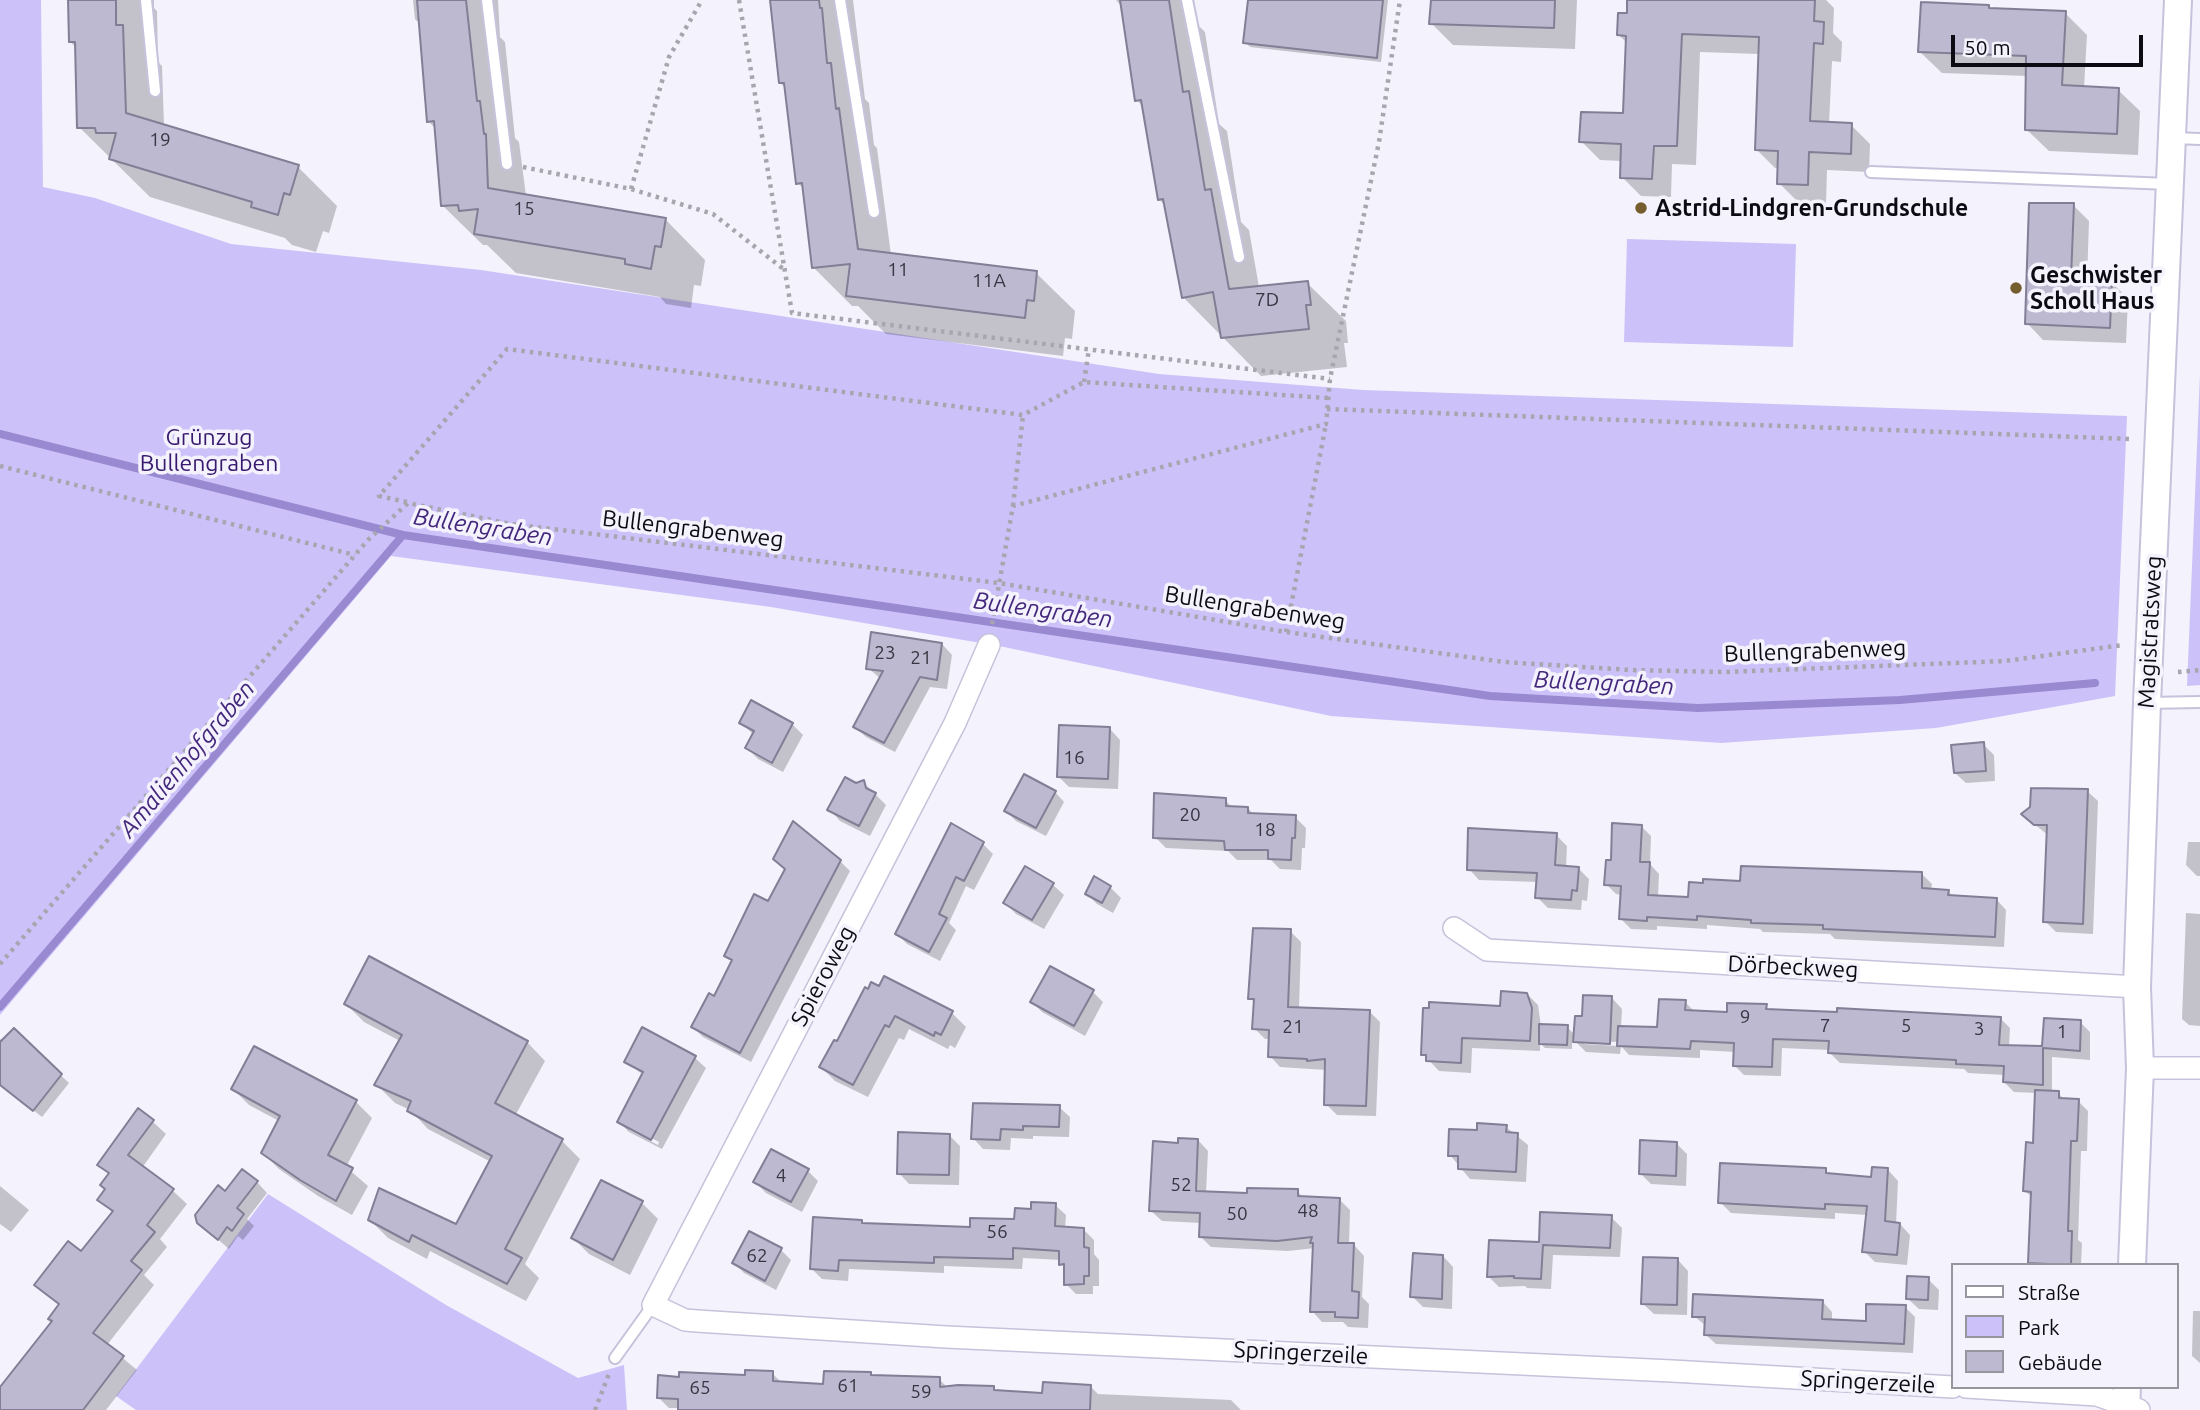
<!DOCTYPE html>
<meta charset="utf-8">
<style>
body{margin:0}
#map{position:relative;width:2200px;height:1410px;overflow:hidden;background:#f4f2fc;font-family:Ubuntu,sans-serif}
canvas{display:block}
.legend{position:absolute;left:1951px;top:1263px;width:228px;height:126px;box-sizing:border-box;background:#f4f2fc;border:2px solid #97969f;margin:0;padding:9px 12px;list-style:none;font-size:21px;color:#0c0b13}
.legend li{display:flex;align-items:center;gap:14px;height:35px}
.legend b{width:35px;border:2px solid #97969f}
.scale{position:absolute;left:1951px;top:35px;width:192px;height:32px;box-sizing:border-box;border:4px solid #0c0b13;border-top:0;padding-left:9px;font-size:21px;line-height:24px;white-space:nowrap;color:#0c0b13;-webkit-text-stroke:5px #f4f2fc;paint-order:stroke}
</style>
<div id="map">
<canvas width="2200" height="1410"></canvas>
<ul class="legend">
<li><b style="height:9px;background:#fff"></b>Straße</li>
<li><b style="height:19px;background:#ccc2f9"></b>Park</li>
<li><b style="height:19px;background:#bdb9d1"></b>Gebäude</li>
</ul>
<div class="scale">50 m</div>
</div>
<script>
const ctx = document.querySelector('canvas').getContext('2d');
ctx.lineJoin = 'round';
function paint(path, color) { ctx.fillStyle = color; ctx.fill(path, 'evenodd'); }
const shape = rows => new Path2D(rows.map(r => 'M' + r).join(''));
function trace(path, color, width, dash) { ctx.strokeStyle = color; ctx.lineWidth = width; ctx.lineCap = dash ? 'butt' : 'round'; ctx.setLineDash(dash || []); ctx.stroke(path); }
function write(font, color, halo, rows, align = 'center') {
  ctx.font = font + ' Ubuntu,sans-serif'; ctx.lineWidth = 7; ctx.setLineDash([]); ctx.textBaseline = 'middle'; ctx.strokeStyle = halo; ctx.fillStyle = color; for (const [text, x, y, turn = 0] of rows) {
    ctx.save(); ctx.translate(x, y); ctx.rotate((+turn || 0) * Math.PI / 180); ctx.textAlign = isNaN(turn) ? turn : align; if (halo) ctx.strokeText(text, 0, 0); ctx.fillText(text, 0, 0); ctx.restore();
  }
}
const green = shape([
 [0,0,41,0,43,187,95,198,231,244,481,270,1159,374,1363,390,2127,416,2115,696,1936,728,1721,743,1331,716,1004,647,771,607,391,556,0,1015],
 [1627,239,1796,244,1793,347,1624,342],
 [2200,374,2200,685,2187,686],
 [268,1194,446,1305,578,1378,624,1365,627,1410,136,1410,116,1396]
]);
const shadow = shape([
 [69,0,154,0,154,8,157,11,158,62,162,66,164,126,298,167,337,206,329,233,323,231,316,252,292,245,285,238,150,197,79,127,77,48,70,42],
 [413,0,498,0,500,37,505,42,515,138,519,142,526,196,666,220,705,260,701,286,694,285,691,308,666,304,660,297,516,273,487,245,483,245,443,206,436,129,428,121,421,25,415,19],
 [772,0,853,0,865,99,869,103,874,145,877,148,891,255,1036,273,1075,311,1072,339,1065,338,1063,356,886,334,858,306,852,306,814,268,805,190,798,183,787,89,780,83],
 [1116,0,1194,0,1198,25,1205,32,1219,124,1227,131,1241,222,1249,230,1259,287,1307,283,1346,321,1348,343,1344,343,1347,367,1261,376,1183,297,1166,207,1159,199,1144,108,1137,100,1123,8],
 [1250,0,1388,0,1381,62,1250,47,1245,42],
 [1432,0,1577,0,1575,49,1453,45,1431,23],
 [1629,0,1826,0,1834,8,1833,33,1842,42,1841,62,1832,61,1829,124,1851,125,1870,144,1869,172,1827,170,1826,203,1798,202,1779,183,1779,168,1775,168,1756,149,1760,54,1700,52,1696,165,1672,164,1671,197,1641,196,1622,177,1622,161,1600,160,1581,141,1624,115,1627,43,1618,34,1628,15],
 [1988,7,1991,10,2065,13,2087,35,2084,88,2118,90,2140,111,2138,155,2049,151,2027,130,2028,76,1942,73,1920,52],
 [2073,205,2089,221,2087,281,2111,282,2128,298,2126,343,2043,340,2027,323],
 [942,644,952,655,947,689,930,687,895,752,866,737,855,727,881,679,868,668],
 [741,723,792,724,803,735,783,772,758,759,747,748,754,735],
 [1110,729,1120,740,1118,789,1069,787,1058,776],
 [1983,744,1994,755,1995,781,1966,783,1955,773],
 [863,782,886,805,870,836,840,821,830,810,855,785],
 [2087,791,2098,801,2093,934,2056,932,2045,921,2048,835,2034,824],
 [1055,792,1064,802,1046,836,1016,821,1006,811],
 [1225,800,1233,808,1248,808,1254,815,1295,817,1306,828,1305,848,1302,848,1301,870,1280,869,1271,860,1237,860,1228,851,1166,848,1155,837],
 [1641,826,1651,836,1650,864,1659,874,1658,897,1690,899,1742,883,1922,874,1932,884,1931,891,1948,891,1954,897,1996,899,2006,910,2004,947,1835,939,1830,934,1763,932,1760,929,1707,925,1707,929,1657,926,1657,930,1631,929,1621,919,1622,895,1616,894,1606,884,1612,862],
 [1556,835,1567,846,1566,867,1578,868,1589,879,1587,901,1582,900,1581,910,1548,908,1537,897,1538,882,1479,880,1469,869],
 [2188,842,2200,842,2200,876,2197,876,2186,865],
 [983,844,993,854,974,890,966,886,949,923,956,930,940,961,907,944,897,934],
 [840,861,850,871,751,1062,703,1037,693,1027,714,998,733,962,726,955,769,904],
 [1025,868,1053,885,1064,895,1044,929,1016,914,1005,903],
 [1110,887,1121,898,1113,913,1097,904,1087,894],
 [2186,913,2200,914,2200,1026,2189,1025,2182,1019],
 [1290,931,1301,942,1299,1009,1369,1011,1380,1022,1376,1116,1337,1115,1326,1104,1326,1070,1280,1067,1270,1056,1270,1039,1265,1039,1254,1028,1255,1003,1250,998],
 [866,990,952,1013,966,1027,955,1048,950,1045,948,1049,909,1029,904,1040,899,1038,868,1097,835,1081,821,1067,837,1044],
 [1093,992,1103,1002,1085,1036,1042,1012,1032,1002],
 [1527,994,1538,1005,1541,1026,1567,1027,1575,1035,1583,1018,1612,998,1622,1009,1621,1028,1658,1029,1685,1002,1695,1012,1728,1014,1766,1006,1770,1011,2000,1018,2010,1028,2009,1047,2044,1048,2045,1020,2080,1022,2090,1032,2090,1060,2052,1057,2052,1093,2058,1093,2065,1100,2078,1101,2088,1111,2087,1151,2081,1151,2078,1240,2082,1243,2081,1265,2032,1265,2030,1263,2033,1198,2025,1191,2035,1145,2037,1093,2014,1092,2004,1082,2005,1075,1968,1073,1964,1069,1840,1063,1830,1053,1830,1050,1782,1048,1781,1076,1744,1075,1734,1065,1735,1052,1700,1050,1700,1058,1629,1055,1621,1046,1620,1054,1586,1052,1572,1038,1572,1049,1545,1048,1540,1043,1540,1051,1472,1048,1471,1073,1439,1071,1423,1054],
 [1584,1041,1619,1042,1619,1046,1584,1044],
 [346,1004,527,1042,545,1061,515,1116,562,1141,580,1159,525,1264,539,1278,526,1301,430,1251,427,1259,388,1238,370,1220,457,1226,491,1162,428,1129,410,1110,395,1103,377,1085,400,1041,364,1022],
 [642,1030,695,1058,706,1068,662,1149,629,1132,619,1122,643,1075,626,1061],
 [629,1126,659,1142,658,1145,629,1130],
 [14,1031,69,1083,42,1117,23,1102,0,1069,0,1039,3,1042],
 [233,1089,356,1102,372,1118,346,1167,368,1186,352,1215,318,1196,279,1169,263,1153,279,1121,249,1105],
 [1059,1107,1070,1117,1069,1137,1033,1136,1033,1139,1011,1138,1010,1150,983,1149,973,1138],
 [152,1121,166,1134,142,1168,173,1191,187,1204,160,1239,167,1247,144,1275,154,1285,107,1345,137,1370,106,1410,0,1410,0,1390,54,1322,60,1306,37,1285,82,1254,113,1213,99,1200,107,1189,110,1175,100,1165],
 [1506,1127,1528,1145,1526,1182,1470,1179,1450,1155,1479,1132],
 [949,1135,960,1146,959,1185,909,1184,899,1173],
 [1198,1140,1208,1151,1206,1193,1249,1194,1297,1191,1304,1198,1339,1199,1350,1210,1349,1245,1354,1245,1364,1256,1362,1297,1369,1304,1368,1328,1348,1327,1343,1322,1322,1322,1312,1311,1315,1248,1288,1251,1211,1247,1201,1237,1201,1223,1162,1221,1151,1211,1180,1145],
 [1677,1144,1687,1154,1686,1186,1651,1184,1640,1173],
 [1825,1170,1831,1176,1872,1179,1888,1170,1898,1181,1896,1224,1900,1224,1910,1235,1907,1265,1875,1262,1864,1251,1868,1215,1835,1213,1835,1219,1731,1213,1720,1202],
 [808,1171,818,1181,802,1212,766,1193,755,1182],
 [257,1182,267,1193,247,1219,254,1226,243,1240,238,1236,229,1249,198,1222,226,1193],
 [602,1182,642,1203,658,1219,630,1275,589,1254,573,1238],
 [0,1186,29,1210,11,1232,0,1224],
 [1055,1205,1066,1215,1065,1228,1083,1229,1094,1240,1094,1254,1099,1260,1099,1286,1093,1286,1093,1294,1076,1294,1066,1284,1066,1269,1061,1264,1061,1260,1023,1258,1022,1269,944,1266,944,1273,849,1269,848,1281,822,1279,812,1269,861,1222,864,1225,972,1229,1016,1221,1032,1211],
 [1611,1217,1622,1228,1620,1257,1553,1255,1551,1289,1527,1288,1525,1286,1499,1287,1489,1277,1541,1244],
 [781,1250,791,1260,776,1290,744,1273,734,1263],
 [1443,1256,1453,1267,1452,1309,1423,1307,1412,1296],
 [1678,1260,1688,1271,1687,1315,1654,1314,1643,1304],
 [1928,1279,1939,1290,1938,1310,1919,1309,1908,1299],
 [1823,1302,1832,1312,1832,1321,1867,1323,1905,1307,1915,1317,1913,1353,1716,1344,1706,1335,1706,1326,1694,1316],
 [2193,1311,2200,1311,2200,1363,2192,1356],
 [772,1373,783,1384,825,1386,870,1374,873,1377,939,1379,948,1388,993,1388,997,1392,1044,1395,1091,1387,1098,1394,1231,1400,1241,1410,679,1410,680,1408,669,1408,659,1398]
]);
const stream = shape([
 [0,434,403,535,1490,696,1698,708,1900,700,2095,683],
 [0,1007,403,535]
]);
const building = shape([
 [68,0,116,0,116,25,123,25,126,113,299,165,290,195,284,193,278,215,251,207,252,202,109,159,116,133,96,133,95,128,77,128,75,42,69,42,68,0],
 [417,0,466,0,477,101,480,101,484,134,486,134,488,188,666,218,661,247,655,246,651,269,625,264,625,259,474,234,478,209,459,211,458,205,441,206,434,121,427,122,417,0],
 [770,0,819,0,820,8,822,8,827,63,831,63,836,109,839,108,858,249,1037,271,1034,301,1027,300,1025,318,846,296,850,264,812,268,802,183,796,184,784,83,779,83,770,0],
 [1120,0,1169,0,1183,92,1189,91,1205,190,1211,189,1229,289,1308,281,1311,305,1306,305,1309,329,1221,338,1213,292,1182,298,1163,199,1158,200,1141,100,1135,101,1120,0],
 [1248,0,1383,0,1377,58,1243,43,1248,0],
 [1431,0,1555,0,1554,28,1429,24,1431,0],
 [1627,0,1815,0,1814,21,1824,22,1823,44,1814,43,1810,121,1852,123,1851,154,1809,152,1808,185,1777,184,1778,151,1755,150,1759,37,1682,34,1677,146,1654,146,1652,179,1620,178,1621,144,1579,142,1581,112,1623,113,1626,36,1617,35,1618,13,1627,13,1627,0],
 [1921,2,1989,5,1989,8,2066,11,2062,85,2119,88,2117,134,2025,130,2026,56,1918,52,1921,2],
 [2029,203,2074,203,2071,278,2112,280,2110,328,2025,324,2029,203],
 [871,632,942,643,937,680,920,677,884,743,853,727,883,671,866,669,871,632],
 [751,700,793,723,772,763,745,748,754,731,739,723,751,700],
 [1059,725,1110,727,1108,779,1057,777,1059,725],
 [1984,742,1986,771,1954,773,1951,745,1984,742],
 [1024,774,1056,791,1036,828,1004,811,1024,774],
 [845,777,856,783,864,780,866,788,876,793,859,826,827,810,845,777],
 [2031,788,2088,789,2083,924,2043,922,2047,825,2034,825,2021,814,2030,807,2031,788],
 [1154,793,1226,798,1226,806,1248,807,1248,813,1296,815,1295,838,1292,838,1291,860,1268,859,1268,850,1225,850,1224,841,1153,838,1154,793],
 [793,821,841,860,740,1053,691,1027,709,993,714,996,732,960,724,956,754,894,768,901,785,869,773,859,793,821],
 [951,823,984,842,964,881,956,877,939,914,947,918,929,952,895,934,951,823],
 [1612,823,1642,825,1640,862,1650,862,1648,895,1688,897,1689,882,1703,883,1703,879,1740,881,1741,866,1922,872,1922,888,1949,890,1948,895,1997,898,1995,937,1823,929,1823,925,1751,923,1751,920,1697,916,1697,920,1647,917,1647,921,1619,919,1621,886,1604,885,1606,860,1611,860,1612,823],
 [1468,828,1557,833,1555,865,1579,867,1577,891,1572,890,1571,900,1535,898,1537,873,1467,870,1468,828],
 [1025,866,1054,883,1032,920,1003,903,1025,866],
 [1094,876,1111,886,1102,903,1085,894,1094,876],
 [1253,928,1291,929,1288,1007,1370,1010,1366,1106,1324,1105,1325,1059,1307,1061,1307,1059,1268,1057,1269,1030,1252,1029,1254,999,1248,999,1253,928],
 [369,956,528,1041,495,1103,563,1139,505,1249,522,1258,507,1284,412,1235,409,1242,368,1220,379,1188,456,1224,492,1156,407,1111,411,1101,374,1085,402,1035,344,1004,369,956],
 [1050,966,1094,990,1074,1026,1030,1002,1050,966],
 [884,976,953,1011,941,1035,935,1032,934,1036,895,1016,889,1027,885,1025,853,1085,819,1067,834,1040,837,1041,865,987,868,989,871,982,879,986,884,976],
 [1501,991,1527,993,1532,1008,1530,1041,1462,1038,1461,1063,1426,1061,1426,1055,1421,1055,1423,1008,1429,1008,1429,1002,1500,1006,1501,991],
 [1583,995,1612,996,1610,1044,1573,1042,1575,1016,1582,1016,1583,995],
 [1659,999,1686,1000,1685,1010,1727,1012,1727,1003,1767,1004,1766,1009,1837,1012,1837,1008,2001,1017,1999,1045,2042,1046,2044,1018,2081,1020,2080,1051,2043,1048,2043,1085,2003,1082,2004,1066,1956,1064,1956,1060,1828,1053,1829,1041,1773,1039,1772,1067,1733,1066,1734,1043,1691,1041,1690,1049,1617,1046,1618,1026,1657,1027,1659,999],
 [1539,1024,1568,1025,1567,1045,1539,1044,1539,1024],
 [642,1027,696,1056,651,1140,617,1122,643,1072,624,1062,642,1027],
 [14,1028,62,1074,33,1111,0,1085,0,1042,14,1028],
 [254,1046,357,1100,328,1155,353,1168,336,1201,300,1180,261,1153,280,1116,231,1089,254,1046],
 [2035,1090,2059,1091,2059,1098,2079,1099,2077,1141,2071,1141,2068,1231,2072,1231,2071,1265,2028,1263,2031,1192,2023,1191,2026,1142,2033,1143,2035,1090],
 [973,1103,1060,1105,1059,1127,1023,1126,1023,1130,1001,1129,1000,1140,971,1139,973,1103],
 [138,1108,154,1120,128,1155,174,1189,147,1225,155,1232,131,1261,142,1270,93,1333,124,1356,83,1410,0,1410,0,1387,52,1321,48,1319,59,1304,34,1285,68,1241,81,1251,113,1211,97,1200,105,1189,100,1185,109,1173,97,1165,138,1108],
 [1477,1123,1507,1125,1506,1132,1518,1133,1516,1172,1458,1169,1458,1156,1448,1156,1449,1129,1477,1130,1477,1123],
 [898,1132,950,1134,949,1175,897,1174,898,1132],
 [1178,1138,1198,1139,1196,1191,1247,1193,1247,1188,1298,1189,1298,1196,1340,1198,1338,1243,1354,1243,1352,1291,1359,1292,1358,1318,1335,1317,1335,1312,1310,1312,1313,1243,1310,1243,1312,1237,1277,1241,1199,1237,1200,1213,1149,1211,1153,1141,1178,1143,1178,1138],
 [1640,1140,1677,1142,1676,1176,1639,1174,1640,1140],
 [771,1149,809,1169,791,1202,753,1182,771,1149],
 [1720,1163,1826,1168,1826,1173,1871,1177,1872,1167,1888,1168,1885,1221,1900,1223,1897,1255,1862,1252,1867,1206,1825,1204,1825,1209,1718,1203,1720,1163],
 [242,1169,258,1181,237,1208,244,1214,232,1231,227,1227,218,1240,197,1223,195,1215,218,1185,225,1191,242,1169],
 [601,1180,643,1201,613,1260,571,1238,601,1180],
 [1031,1202,1056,1203,1055,1226,1084,1228,1084,1247,1089,1248,1089,1276,1084,1276,1084,1284,1064,1285,1064,1264,1059,1265,1059,1251,1013,1248,1013,1259,934,1257,934,1263,839,1260,838,1271,810,1269,813,1217,862,1220,862,1223,970,1227,970,1218,1014,1219,1015,1208,1031,1209,1031,1202],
 [1540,1212,1612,1215,1610,1248,1543,1245,1541,1279,1514,1278,1514,1276,1487,1277,1489,1240,1539,1242,1540,1212],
 [749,1231,782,1248,765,1281,732,1263,749,1231],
 [1413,1253,1443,1255,1442,1299,1410,1297,1413,1253],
 [1643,1257,1678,1258,1677,1305,1641,1304,1643,1257],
 [1907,1276,1929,1277,1928,1300,1906,1299,1907,1276],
 [1693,1294,1823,1300,1822,1319,1866,1321,1866,1304,1906,1305,1904,1344,1704,1335,1705,1317,1692,1317,1693,1294],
 [745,1370,773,1371,773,1381,823,1384,824,1371,871,1372,871,1375,940,1377,940,1387,958,1385,994,1386,994,1390,1042,1393,1043,1382,1091,1385,1090,1410,678,1410,678,1399,657,1398,658,1375,679,1377,679,1372,745,1375,745,1370]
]);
const path = shape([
 [739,0,792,313,1330,379],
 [523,167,631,189,713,214,786,271],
 [631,189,669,57,702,0],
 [1084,382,1089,349],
 [1327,409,2131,439],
 [0,466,355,555],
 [407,502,379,496,507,349,1023,415,1084,382,1328,398],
 [1013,506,1023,415],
 [992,624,1013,506,1326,424,1330,379,1379,142,1400,0],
 [1286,632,1326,424],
 [2178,672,2200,670],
 [0,964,368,540,408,503,511,524,999,583,1286,632,1504,662,1630,670,1725,672,2005,661,2123,645],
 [595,1410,610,1371]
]);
const service = shape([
 [146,0,155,91],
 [487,0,507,164],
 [840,0,874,212],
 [1187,0,1239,257],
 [2172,138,2200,139],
 [1871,172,2169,184],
 [2147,703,2200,702],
 [615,1358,653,1305]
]);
const minor = shape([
 [989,645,955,723,653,1305,685,1320,697,1321,946,1337,1672,1371,1953,1387],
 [1454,928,1487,950,2137,987],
 [2140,1068,2200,1068],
 [1966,1387,2097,1395,2139,1410]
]);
const tertiary = shape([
 [2132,1265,2140,1068,2137,987,2147,703,2178,0],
 [2126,1410,2127,1387]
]);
const markers = [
 [1641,208,7,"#755d2e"],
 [2016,288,7,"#755d2e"]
];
const numberNames = [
 ["19",160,140],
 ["15",524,209],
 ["11",898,270],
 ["11A",989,281],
 ["7D",1267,300],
 ["23",885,653],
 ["21",921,658],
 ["16",1074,758],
 ["20",1190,815],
 ["18",1265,830],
 ["9",1745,1017],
 ["7",1825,1026],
 ["5",1906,1026],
 ["21",1293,1027],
 ["3",1979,1029],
 ["1",2062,1032],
 ["4",781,1176],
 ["52",1181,1185],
 ["48",1308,1211],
 ["50",1237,1214],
 ["56",997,1232],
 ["62",757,1256],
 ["61",848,1386],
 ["65",700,1388],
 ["59",921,1392]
];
const poiNames = [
 ["Astrid-Lindgren-Grundschule",1655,208],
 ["Geschwister",2030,275],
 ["Scholl Haus",2030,301]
];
const parkNames = [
 ["Grünzug",209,437],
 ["Bullengraben",209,463]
];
const streetNames = [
 ["Bullengrabenweg",693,529,7],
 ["Bullengrabenweg",1255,608,9],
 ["Magistratsweg",2150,632,-87],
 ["Bullengrabenweg",1815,651,-2],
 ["Dörbeckweg",1793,967,3],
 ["Spieroweg",823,976,-62],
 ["Springerzeile",1301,1353,3],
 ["Springerzeile",1868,1382,3]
];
const waterNames = [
 ["Bullengraben",483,527,9],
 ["Bullengraben",1043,610,8],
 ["Bullengraben",1604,683,3],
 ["Amalienhofgraben",187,759,-50]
];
paint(green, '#ccc2f9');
paint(shadow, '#0003');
trace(stream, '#9889d1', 8);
paint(building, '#bdb9d1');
trace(building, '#827e95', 2);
trace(service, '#c6c2db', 14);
trace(minor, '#c6c2db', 24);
trace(tertiary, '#c6c2db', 30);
trace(path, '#a7a6af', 4.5, [3.5, 5]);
trace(service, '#fff', 10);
trace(minor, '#fff', 21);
trace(tertiary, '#fff', 26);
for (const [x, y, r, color] of markers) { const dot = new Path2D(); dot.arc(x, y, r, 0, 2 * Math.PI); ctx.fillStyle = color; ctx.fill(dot); trace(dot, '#f4f2fc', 2.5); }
write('19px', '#383642', null, numberNames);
write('bold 23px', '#0c0b13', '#f4f2fc', poiNames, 'left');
write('23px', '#37196e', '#f4f2fc', parkNames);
write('23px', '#0c0b13', '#f4f2fc', streetNames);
write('italic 24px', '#43277c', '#f4f2fc', waterNames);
</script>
